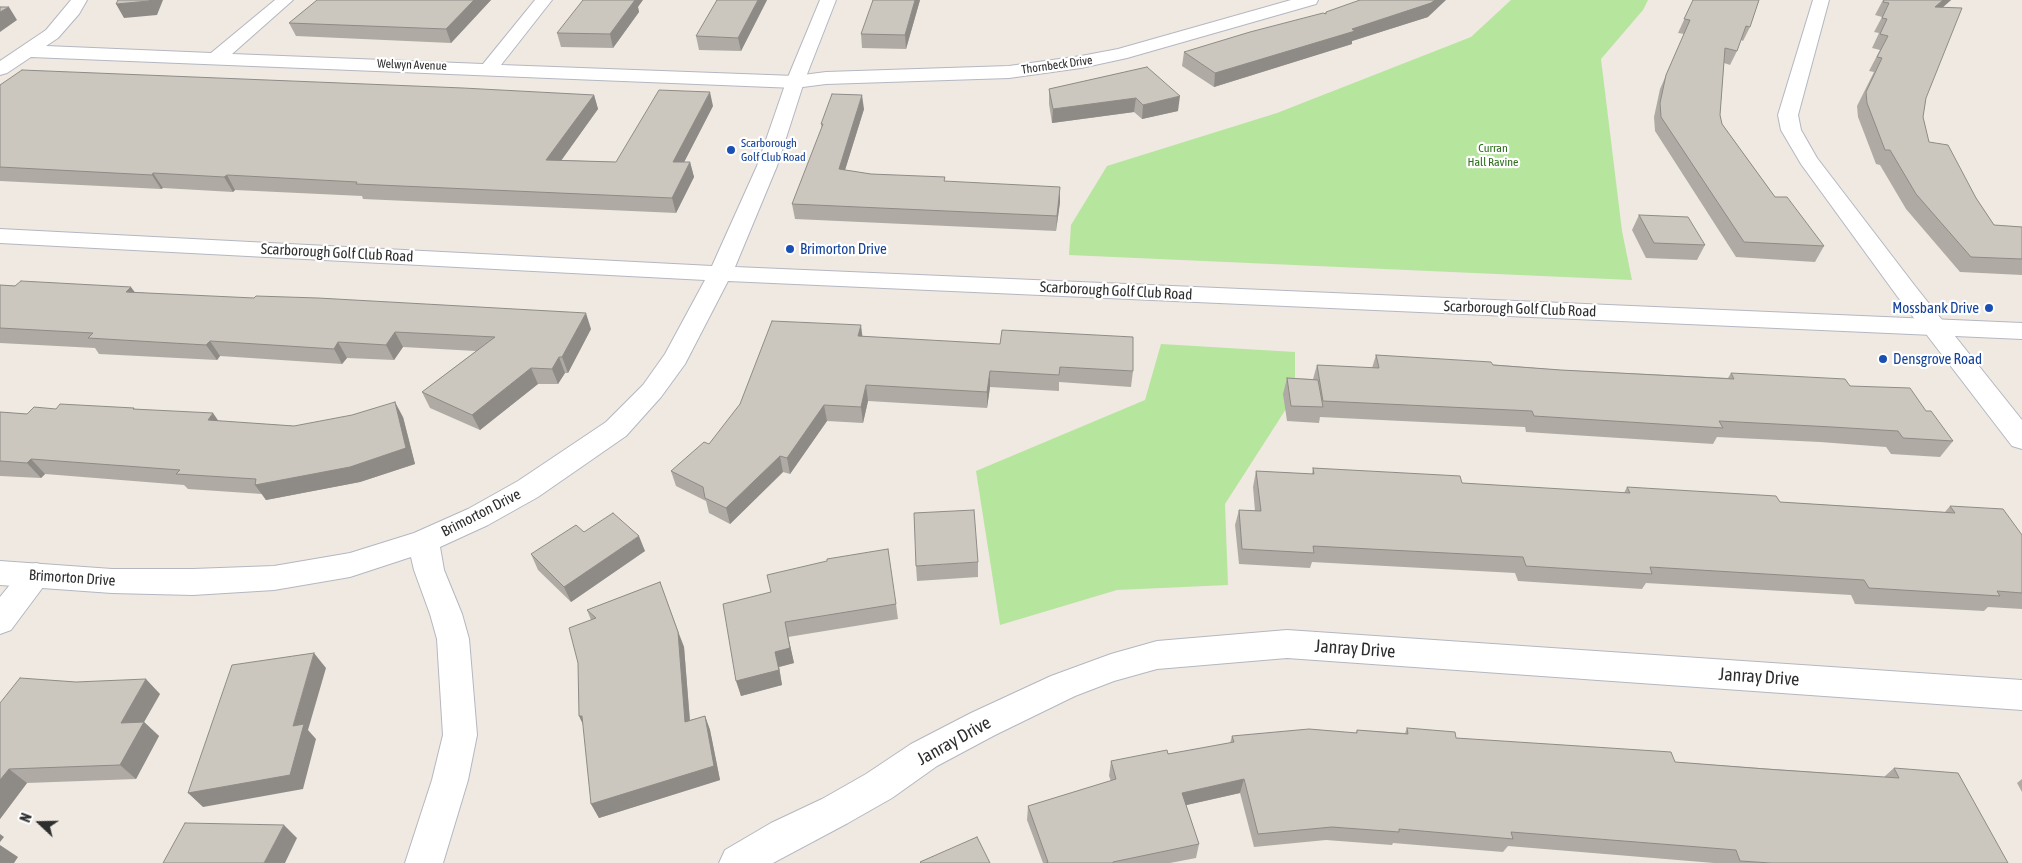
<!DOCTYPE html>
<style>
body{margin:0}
#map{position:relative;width:2022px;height:863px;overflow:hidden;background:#efe9e1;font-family:"Asap Condensed",sans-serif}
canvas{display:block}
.north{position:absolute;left:15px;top:798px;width:50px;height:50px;-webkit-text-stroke:4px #fff;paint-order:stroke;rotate:291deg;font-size:14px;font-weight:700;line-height:20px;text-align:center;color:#2e2e2e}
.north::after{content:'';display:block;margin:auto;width:18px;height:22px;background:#2e2e2e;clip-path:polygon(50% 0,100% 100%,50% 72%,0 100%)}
</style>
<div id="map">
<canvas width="2022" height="863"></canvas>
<div class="north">N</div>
</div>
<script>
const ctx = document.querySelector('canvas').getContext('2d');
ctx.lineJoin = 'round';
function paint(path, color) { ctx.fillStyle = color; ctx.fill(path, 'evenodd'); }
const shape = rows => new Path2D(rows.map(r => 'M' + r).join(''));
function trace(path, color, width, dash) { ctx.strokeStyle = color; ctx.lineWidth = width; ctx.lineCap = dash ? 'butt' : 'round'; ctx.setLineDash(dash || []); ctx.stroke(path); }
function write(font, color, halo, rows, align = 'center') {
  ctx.font = font + ' "Asap Condensed",sans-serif'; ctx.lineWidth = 4.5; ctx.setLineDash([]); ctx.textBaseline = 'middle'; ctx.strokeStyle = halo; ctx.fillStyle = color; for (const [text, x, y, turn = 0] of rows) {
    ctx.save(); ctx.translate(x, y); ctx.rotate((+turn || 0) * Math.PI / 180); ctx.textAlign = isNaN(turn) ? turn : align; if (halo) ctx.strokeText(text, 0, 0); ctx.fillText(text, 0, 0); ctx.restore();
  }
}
const green = shape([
 [1511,0,1648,0,1643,10,1601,59,1622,231,1632,280,1069,255,1071,225,1107,166,1277,113,1471,37],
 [1161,344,1295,352,1295,395,1225,504,1228,585,1117,590,1000,625,976,471,1145,400]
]);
const street = shape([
 [71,0,87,0,79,14,58,38,46,46,211,53,275,0,293,0,232,54,483,64,535,0,552,0,501,65,795,76,826,72,1009,66,1081,56,1118,49,1291,0,1318,0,1316,4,1127,58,1081,68,1009,78,826,84,795,88,31,57,7,73,0,75,0,61,46,30,71,0],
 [1813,0,1829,0,1798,115,1801,130,1817,158,1915,286,2022,420,2022,449,2012,446,1897,296,1801,164,1781,130,1778,115,1813,0],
 [36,563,47,566,52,575,11,630,0,634,0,597,25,566,36,563],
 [1287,630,2022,680,2022,710,1287,658,1157,669,1114,681,1075,696,995,735,937,766,892,798,848,823,773,863,719,863,725,850,771,823,822,799,866,774,911,744,971,713,1051,676,1111,654,1157,641,1287,630]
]);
const secondary = shape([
 [820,0,836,0,804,82,777,166,735,267,2022,323,2022,339,728,281,685,364,661,397,626,436,538,497,488,525,440,547,444,570,462,614,469,639,477,735,468,780,443,863,405,863,432,780,443,735,437,639,430,614,414,570,411,557,350,577,274,590,193,595,112,593,0,585,0,561,112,569,193,569,274,566,350,553,414,533,468,509,518,481,606,422,643,385,665,354,705,280,0,243,0,229,712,266,757,166,786,82,820,0]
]);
const wall = shape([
 [317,0,491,0,451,43,296,36,289,23],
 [767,0,741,51,699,50,696,36],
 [920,0,906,49,862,48,861,34],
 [1693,0,1750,27,1743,41,1741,40,1737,51,1730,65,1724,63,1720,115,1722,124,1775,197,1824,246,1815,262,1736,257,1655,131,1654,117,1660,89,1684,34,1678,33],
 [1883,0,1951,0,1942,8,1926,98,1923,117,1929,142,1976,198,1994,225,2022,227,2022,275,1960,272,1906,209,1880,165,1876,164,1858,117,1857,106,1874,72,1869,71,1880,50,1872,48,1879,33,1874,32,1882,17,1875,15],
 [638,7,639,12,613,48,561,47,557,33],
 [1326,12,1428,17,1352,41,1352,44,1214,87,1182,66,1184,52,1325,14],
 [1147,67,1178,111,1142,119,1134,112,1052,123,1049,104,1049,89],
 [0,85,594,95,598,109,561,160,616,162,713,106,684,162,690,162,694,177,676,213,363,199,362,196,235,190,233,192,163,188,161,189,0,181],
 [864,109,845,170,871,174,945,181,1060,202,1056,231,795,219,792,204,822,129,821,124],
 [1639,215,1705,245,1697,260,1646,258,1632,230],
 [0,285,135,292,591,329,568,373,565,373,558,384,538,384,480,430,430,408,422,392,476,351,403,347,394,360,347,358,342,364,220,356,217,360,99,354,95,348,0,343],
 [862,336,1133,371,1131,387,1059,382,1059,391,990,387,987,408,868,401,863,423,827,421,790,474,783,472,730,524,709,513,706,501,676,486,671,471],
 [1376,355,1561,370,1728,378,1731,373,1850,386,1926,411,1953,441,1940,457,1891,454,1886,447,1820,442,1717,437,1713,444,1526,432,1525,427,1320,417,1319,423,1287,421,1283,394,1287,378,1313,379,1317,365,1372,368],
 [134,408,135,409,219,421,294,426,403,417,415,464,360,482,266,500,262,494,188,489,184,485,45,474,41,478,0,476,0,412,27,414,56,409],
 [1313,468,1462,483,1624,493,1627,487,1780,502,1945,512,1950,506,2022,535,2022,609,1988,607,1984,611,1855,604,1851,595,1646,583,1642,589,1518,581,1515,573,1312,562,1310,568,1239,564,1235,525,1239,510,1255,511,1253,487,1256,471,1312,474],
 [584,532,645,551,571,602,538,570,531,554],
 [978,562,978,577,917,581,916,566],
 [660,582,684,647,690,720,705,716,710,730,720,780,599,818,591,804,591,620,587,610],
 [723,604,896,604,898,619,788,637,794,663,779,667,782,685,741,696],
 [160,694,144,722,159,736,136,779,27,783,0,819,0,703],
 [1407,728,1456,738,1675,762,1884,777,1894,768,2008,863,1714,863,1508,846,1503,852,1393,843,1392,845,1326,840,1254,847,1240,793,1186,805,1199,844,1196,858,1170,863,1043,863,1027,820,1028,806,1111,781,1109,776,1111,761,1168,754,1230,743,1232,736,1356,733,1357,730,1405,733],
 [2022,779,2022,792,2017,783]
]);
const shadedWall = shape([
 [150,0,163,0,157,15,124,18,116,4],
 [474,0,491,0,451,43,446,29],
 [631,0,643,0,638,7,639,12,613,48,610,34],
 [758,0,767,0,741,51,738,38],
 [915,0,920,0,906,49,905,35],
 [1435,0,1446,0,1428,17,1352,41,1352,44,1214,87,1215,73,1352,29],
 [1943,0,1951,0,1927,21,1935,7],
 [9,7,17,20,0,32,0,12],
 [710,92,713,106,677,176,673,162],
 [594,95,598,109,551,175,546,160],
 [862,95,864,109,841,183,839,169],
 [1180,96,1178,111,1142,119,1143,105],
 [1136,98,1134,112,1052,123,1053,109],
 [690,162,694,177,676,213,672,198],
 [153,173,163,188,161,189,152,175],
 [227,175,235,190,233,192,224,177],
 [1060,187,1060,202,1056,231,1057,216],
 [131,287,142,302,126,292],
 [586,313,591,329,568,373,562,357],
 [861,325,863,341,858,336],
 [395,332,403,347,394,360,386,345],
 [210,341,220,356,217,360,206,345],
 [338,342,347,358,342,364,334,349],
 [559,357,565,373,558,384,552,369],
 [531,368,538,384,480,430,472,415],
 [990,371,990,387,987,408,987,392],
 [866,385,868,401,863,423,861,407],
 [395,402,403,417,415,464,360,482,266,500,255,485],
 [824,405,827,421,790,474,787,458],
 [213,413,224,429,208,420],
 [780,456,783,472,730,524,726,508],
 [31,459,45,474,41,478,27,463],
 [639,536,645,551,571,602,564,587],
 [785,622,794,663,779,667,782,685,741,696,736,681,775,652],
 [678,632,684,647,691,736,685,722],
 [314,653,326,668,308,730,316,739,303,789,203,807,188,793,293,726],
 [146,679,160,694,144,722,159,736,136,779,120,765,121,723],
 [579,716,582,716,586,731],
 [705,716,710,730,720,780,599,818,591,804],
 [9,769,27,783,0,819,0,780],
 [1244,779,1240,793,1178,807,1182,793],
 [284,825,297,838,285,863,264,863],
 [0,834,4,837,0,842],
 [0,845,18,857,14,863,0,863]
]);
const building = shape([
 [118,0,150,0,149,1,116,4,118,0],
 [317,0,474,0,446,29,289,23,317,0],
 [583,0,635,0,610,34,557,33,583,0],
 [717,0,758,0,738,38,696,36,717,0],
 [873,0,915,0,905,35,861,34,873,0],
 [1360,0,1435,0,1431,3,1352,29,1355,31,1215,73,1184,52,1250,32,1323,13,1326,14,1326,12,1360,0],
 [1693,0,1759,0,1750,27,1746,26,1737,51,1725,48,1720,115,1722,124,1775,197,1787,197,1824,246,1744,242,1661,117,1660,103,1666,75,1690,20,1684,19,1693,0],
 [1884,0,1943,0,1935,7,1962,8,1926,98,1923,117,1929,142,1948,145,1976,198,1994,225,2022,227,2022,259,1971,257,1916,194,1890,150,1885,150,1867,103,1866,92,1882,58,1877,57,1888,36,1880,34,1887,19,1882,18,1889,3,1883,2,1884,0],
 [0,7,9,7,0,12,0,7],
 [1147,67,1180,96,1143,105,1136,98,1053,109,1049,89,1147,67],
 [22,70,463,88,594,95,546,160,616,162,659,90,710,92,673,162,690,162,672,198,356,184,357,182,227,175,224,177,153,173,152,175,0,167,0,85,22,70],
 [832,94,862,95,839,169,871,174,945,177,944,181,1060,187,1057,216,792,204,823,124,821,124,832,94],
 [1639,215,1688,217,1705,245,1654,243,1639,215],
 [21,281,131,287,126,292,254,298,256,296,318,298,586,313,562,357,559,357,552,369,531,368,472,415,422,392,495,337,395,332,386,345,338,342,334,349,210,341,206,345,88,338,93,333,0,328,0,285,15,286,21,281],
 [772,321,861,325,858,336,1000,344,1002,330,1133,337,1133,371,1060,367,1059,375,990,371,987,392,866,385,861,407,824,405,787,458,780,456,726,508,705,498,703,487,671,471,704,442,709,444,740,404,772,321],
 [1376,355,1491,362,1493,365,1561,370,1734,379,1731,373,1845,379,1850,386,1910,388,1926,411,1931,411,1953,441,1903,438,1898,431,1832,427,1719,421,1723,428,1534,416,1532,411,1323,401,1317,365,1379,368,1376,355],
 [1287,378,1318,380,1323,407,1291,406,1287,378],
 [395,402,406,448,350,467,255,485,256,479,176,474,180,470,31,459,27,463,0,461,0,412,27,414,34,407,56,409,60,404,134,408,133,409,213,413,208,420,294,426,352,415,395,402],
 [1313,468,1460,476,1462,483,1630,493,1627,487,1776,496,1780,502,1955,513,1950,506,2003,509,2022,535,2022,593,1997,591,2000,596,1869,588,1864,580,1650,567,1652,574,1526,566,1523,557,1313,546,1314,553,1242,549,1239,510,1261,511,1256,471,1314,474,1313,468],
 [974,510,978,562,916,566,914,513,974,510],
 [613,513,639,536,564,587,531,554,576,525,584,532,613,513],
 [888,549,896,604,785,622,790,648,775,652,779,670,736,681,723,604,771,592,767,575,827,561,827,559,888,549],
 [660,582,678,632,685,722,705,716,714,766,591,804,582,716,579,716,578,663,569,628,596,618,587,610,660,582],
 [314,653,293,726,304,724,290,775,188,793,232,665,314,653],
 [20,678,76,682,146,679,121,723,144,722,120,765,9,769,0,780,0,703,20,678],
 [1407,728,1455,732,1456,738,1671,752,1675,762,1766,769,1899,778,1894,768,1958,773,2008,863,1771,863,1740,861,1736,850,1511,832,1513,839,1399,829,1399,832,1332,827,1258,834,1244,779,1182,793,1199,844,1113,862,1113,863,1046,863,1048,862,1028,806,1116,779,1111,761,1167,750,1168,754,1234,742,1232,736,1309,729,1357,733,1357,730,1408,734,1407,728],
 [185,823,284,825,264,863,163,863,185,823],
 [977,837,990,863,921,863,920,862,977,837]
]);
const markers = [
 [731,150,5,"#1a4fb4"],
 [790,249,5,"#1a4fb4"],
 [1989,308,5,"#1a4fb4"],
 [1883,359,5,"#1a4fb4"]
];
const farStreetnames = [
 ["Welwyn Avenue",412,65,2],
 ["Thornbeck Drive",1057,65,-8]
];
const farTransitnames = [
 ["Scarborough",741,143],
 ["Golf Club Road",741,157]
];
const farParknames = [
 ["Curran",1493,148],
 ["Hall Ravine",1493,162]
];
const transitNames = [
 ["Brimorton Drive",800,249],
 ["Mossbank Drive",1979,308,"right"],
 ["Densgrove Road",1893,359]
];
const streetNames = [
 ["Scarborough Golf Club Road",337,253,3],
 ["Scarborough Golf Club Road",1116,291,3],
 ["Scarborough Golf Club Road",1520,309,2],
 ["Brimorton Drive",481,513,-27],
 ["Brimorton Drive",72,578,4]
];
const nearStreetnames = [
 ["Janray Drive",1355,649,4],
 ["Janray Drive",1759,677,4],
 ["Janray Drive",954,741,-29]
];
paint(green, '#b6e59e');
trace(street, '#b4b7c1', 2);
trace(secondary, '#b4b7c1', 2);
paint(street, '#fff');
paint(secondary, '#fff');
paint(wall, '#afaba4');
paint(shadedWall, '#8e8b86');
paint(building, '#cbc7bf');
trace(building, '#8e8b86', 1);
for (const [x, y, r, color] of markers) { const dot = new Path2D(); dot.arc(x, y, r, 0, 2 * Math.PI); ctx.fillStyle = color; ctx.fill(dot); trace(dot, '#fff', 2); }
write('12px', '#2e2e2e', '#fff', farStreetnames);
write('12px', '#164399', '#fff', farTransitnames, 'left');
write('12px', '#2c6e1b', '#fff', farParknames);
write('15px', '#164399', '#fff', transitNames, 'left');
write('15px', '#2e2e2e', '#fff', streetNames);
write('18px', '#2e2e2e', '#fff', nearStreetnames);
</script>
